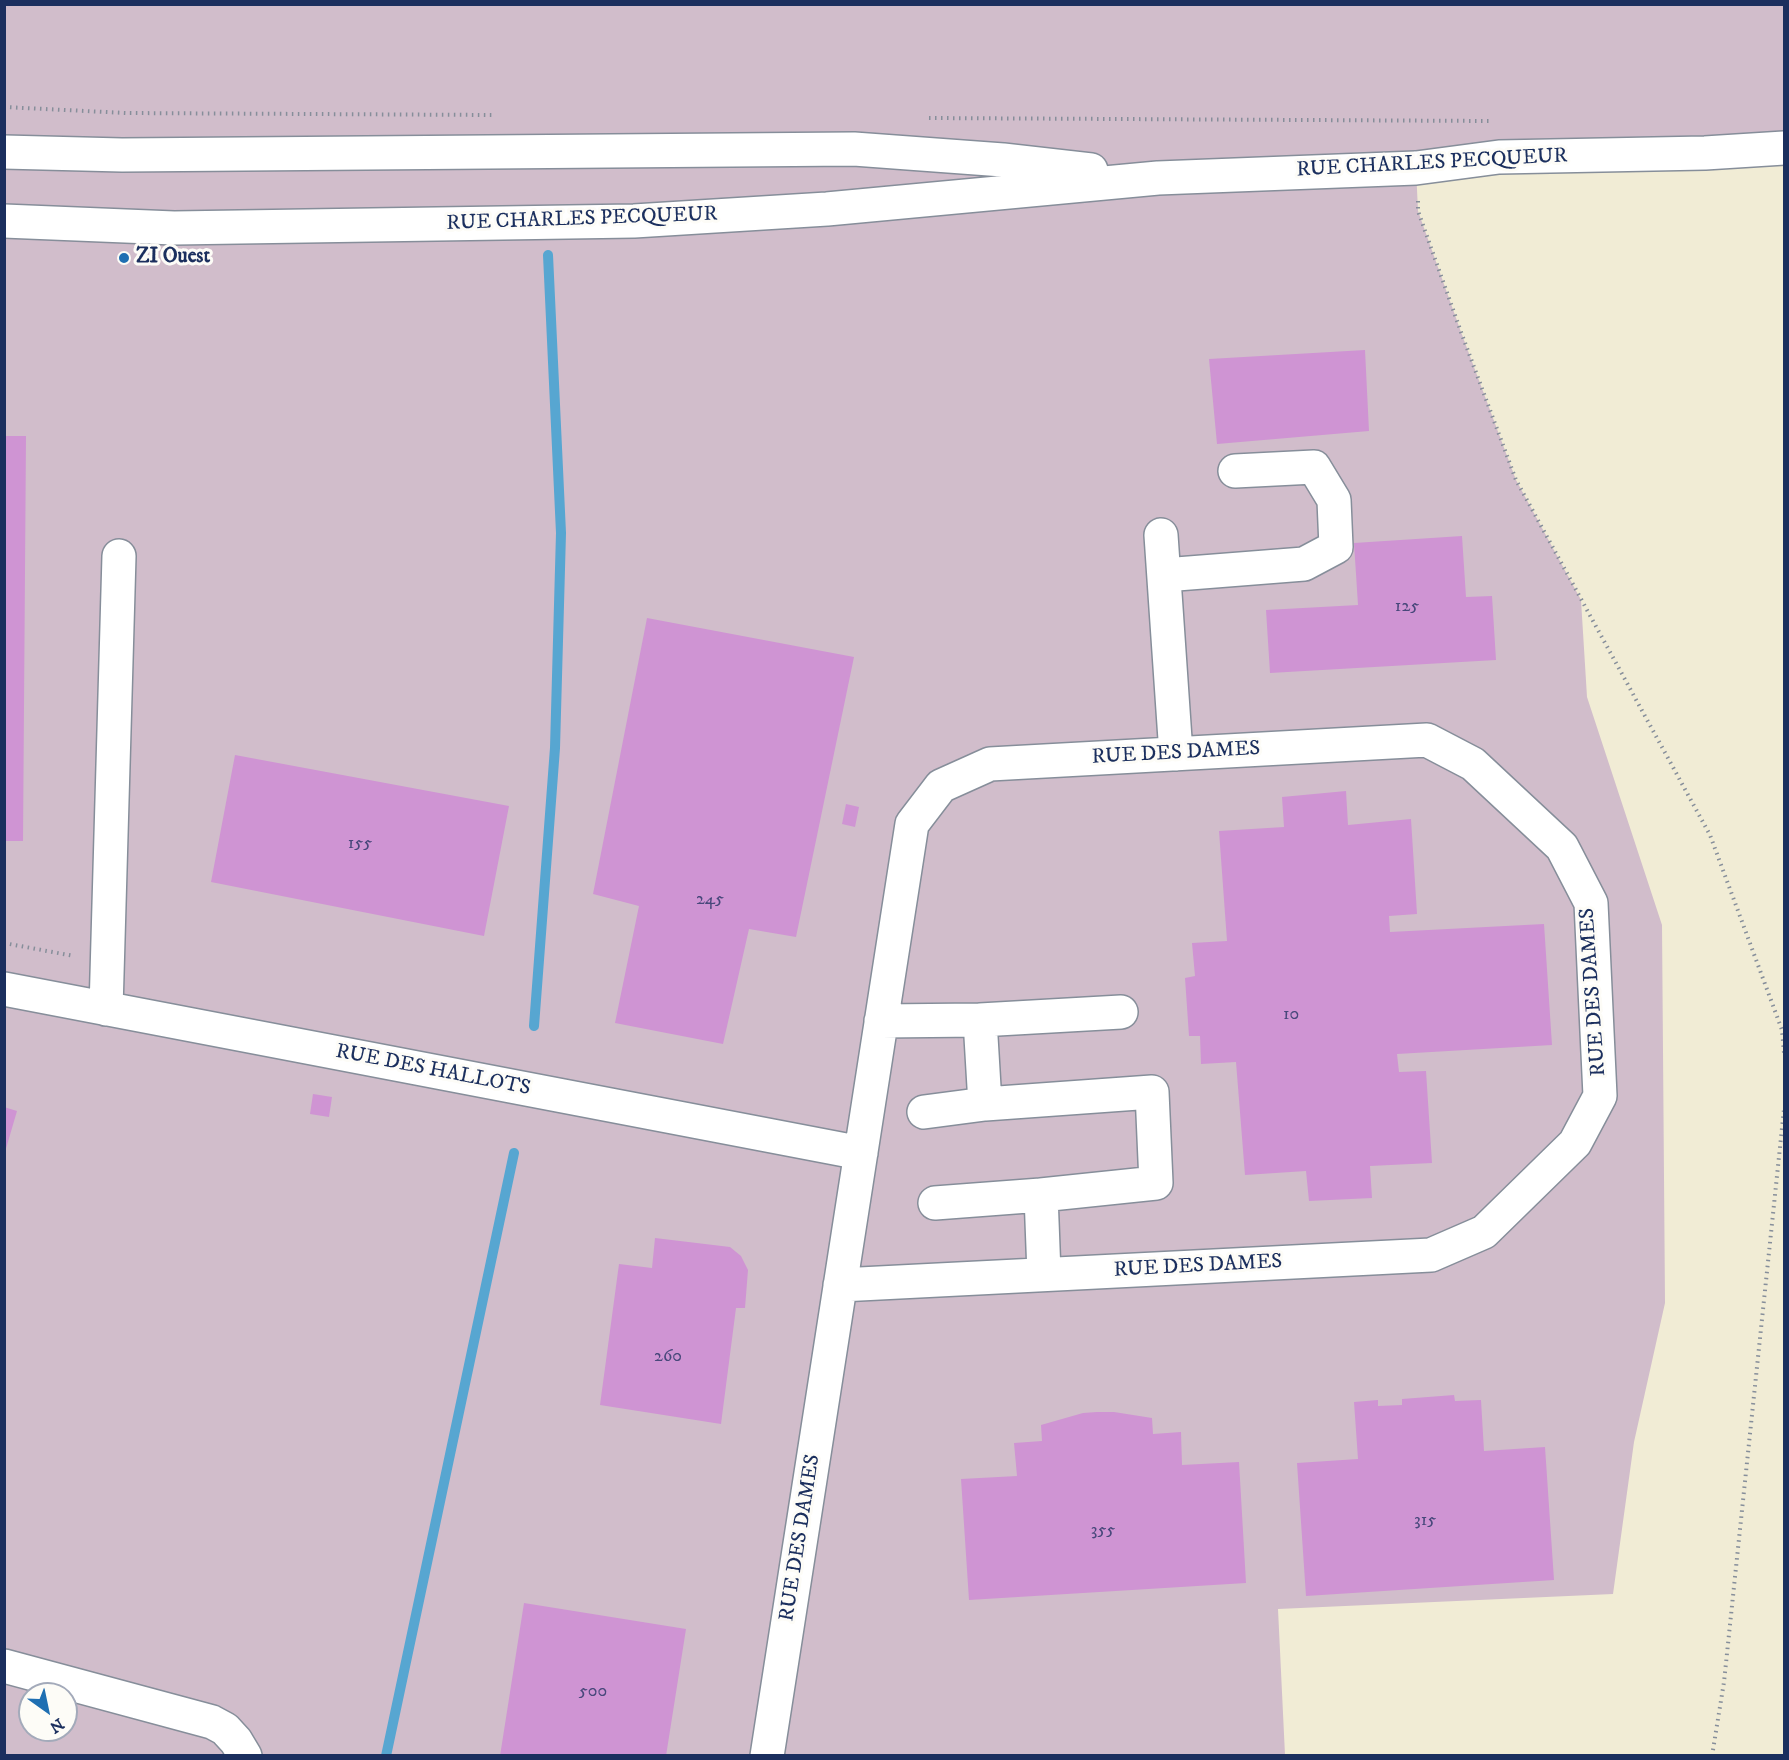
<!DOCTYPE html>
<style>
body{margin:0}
#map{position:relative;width:1789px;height:1760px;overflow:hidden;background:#f1ecd5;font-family:"IM FELL DW Pica",serif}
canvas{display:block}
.frame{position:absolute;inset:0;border:6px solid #1b2f5e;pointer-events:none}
.north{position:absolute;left:18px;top:1682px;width:60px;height:60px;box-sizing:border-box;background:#fdfcf7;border:2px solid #a3aaba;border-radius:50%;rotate:147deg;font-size:16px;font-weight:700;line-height:24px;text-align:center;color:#1b2f5e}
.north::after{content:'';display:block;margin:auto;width:21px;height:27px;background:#1f6fb2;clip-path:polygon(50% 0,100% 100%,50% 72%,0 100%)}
</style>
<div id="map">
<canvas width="1789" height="1760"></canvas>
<div class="frame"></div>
<div class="north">N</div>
</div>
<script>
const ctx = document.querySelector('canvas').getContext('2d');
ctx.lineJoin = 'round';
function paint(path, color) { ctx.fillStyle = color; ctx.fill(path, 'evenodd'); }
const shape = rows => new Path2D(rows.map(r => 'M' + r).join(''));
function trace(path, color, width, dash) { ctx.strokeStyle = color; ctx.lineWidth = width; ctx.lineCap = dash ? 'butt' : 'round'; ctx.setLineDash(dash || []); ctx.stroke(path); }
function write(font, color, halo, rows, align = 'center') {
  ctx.font = font + ' "IM FELL DW Pica",serif'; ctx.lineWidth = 6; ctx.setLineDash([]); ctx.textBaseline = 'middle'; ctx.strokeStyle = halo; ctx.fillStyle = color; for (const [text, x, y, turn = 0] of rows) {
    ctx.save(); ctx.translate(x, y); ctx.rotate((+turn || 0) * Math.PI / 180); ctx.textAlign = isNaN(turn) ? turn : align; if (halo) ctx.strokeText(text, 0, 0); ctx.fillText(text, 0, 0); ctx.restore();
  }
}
const industrial = shape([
 [5,5,1784,5,1784,148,1416,168,1418,211,1461,332,1516,480,1581,600,1587,697,1662,925,1665,1303,1634,1442,1613,1594,1278,1609,1285,1755,5,1756],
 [30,1694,66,1694,66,1730,30,1730]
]);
const stream = shape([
 [534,1026,555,748,561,533,548,255],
 [386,1756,514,1153]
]);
const building = shape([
 [1365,350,1369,431,1217,444,1209,359],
 [4,436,26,436,23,841,4,841],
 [1462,536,1466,597,1492,596,1496,660,1270,673,1266,610,1358,605,1354,543],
 [647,618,854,657,796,937,749,929,723,1044,615,1023,639,906,593,894],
 [235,755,509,806,484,936,211,882],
 [1346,791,1348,825,1411,819,1417,914,1389,916,1390,932,1544,924,1552,1045,1397,1054,1399,1072,1426,1071,1432,1163,1370,1166,1372,1198,1309,1201,1306,1171,1245,1175,1236,1062,1201,1064,1200,1036,1189,1036,1185,978,1195,976,1192,943,1227,941,1219,831,1284,827,1282,797],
 [846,804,859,807,855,827,842,824],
 [313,1094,332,1097,329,1117,310,1114],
 [4,1107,17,1111,5,1152,4,1152],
 [655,1238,730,1247,741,1256,748,1270,745,1308,736,1308,721,1424,600,1405,619,1264,652,1268],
 [1454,1395,1455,1401,1481,1400,1484,1451,1545,1447,1554,1580,1306,1596,1297,1463,1358,1459,1354,1402,1378,1400,1378,1406,1402,1405,1402,1399],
 [1097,1412,1114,1412,1152,1418,1153,1434,1181,1432,1182,1465,1239,1462,1246,1583,969,1600,961,1479,1017,1476,1014,1443,1042,1441,1041,1425,1083,1413],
 [524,1603,686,1629,666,1756,500,1756]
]);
const path = shape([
 [4,107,126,113,492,115],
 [929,118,1491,121],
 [1418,201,1418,211,1461,332,1516,480,1710,835,1782,1030,1784,1053],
 [4,943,74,956],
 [1712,1756,1724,1682,1784,1109]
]);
const minor = shape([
 [1161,535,1176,754],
 [1164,575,1304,564,1336,547,1334,500,1314,467,1235,471],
 [4,989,861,1153],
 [106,1009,119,556],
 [980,1020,1121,1012],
 [881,1021,980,1020,985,1104,1152,1092,1156,1183,1041,1195,1044,1274],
 [924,1112,985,1104],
 [935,1203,1041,1195],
 [4,1666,212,1722,225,1729,236,1741,245,1756],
 [767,1756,912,824,941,786,990,764,1427,740,1473,764,1562,847,1591,903,1600,1096,1575,1143,1484,1232,1431,1255,840,1285]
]);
const major = shape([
 [4,152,122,155,854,149,1003,160,1091,170],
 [4,221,174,228,634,221,827,209,1158,178,1416,168,1499,157,1705,153,1784,148]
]);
const markers = [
 [124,258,6,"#1f6fb2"]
];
const numberNames = [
 ["125",1407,607],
 ["155",360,844],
 ["245",710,900],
 ["10",1291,1015],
 ["260",668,1357],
 ["315",1425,1521],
 ["355",1103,1531],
 ["500",593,1692]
];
const streetNames = [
 ["RUE CHARLES PECQUEUR",1432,164,-3],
 ["RUE CHARLES PECQUEUR",582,220,-2],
 ["RUE DES DAMES",1176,754,-3],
 ["RUE DES DAMES",1594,992,-94],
 ["RUE DES HALLOTS",433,1071,11],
 ["RUE DES DAMES",1198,1267,-3],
 ["RUE DES DAMES",801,1538,-81]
];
const poiNames = [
 ["ZI Ouest",136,258]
];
paint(industrial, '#d1bdcb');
trace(stream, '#57a6d1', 10);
paint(building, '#cf94d3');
trace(minor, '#868e9a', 36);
trace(major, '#868e9a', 36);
trace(path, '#868e9a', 4, [1.5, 4.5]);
trace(minor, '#fff', 33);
trace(major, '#fff', 33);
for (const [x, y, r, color] of markers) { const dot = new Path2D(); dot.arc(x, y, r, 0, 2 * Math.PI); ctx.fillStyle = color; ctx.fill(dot); trace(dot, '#fdfcf7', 2); }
write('18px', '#48487b', null, numberNames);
write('21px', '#1b2f5e', '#fdfcf7', streetNames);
write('bold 21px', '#1b2f5e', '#fdfcf7', poiNames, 'left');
</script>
